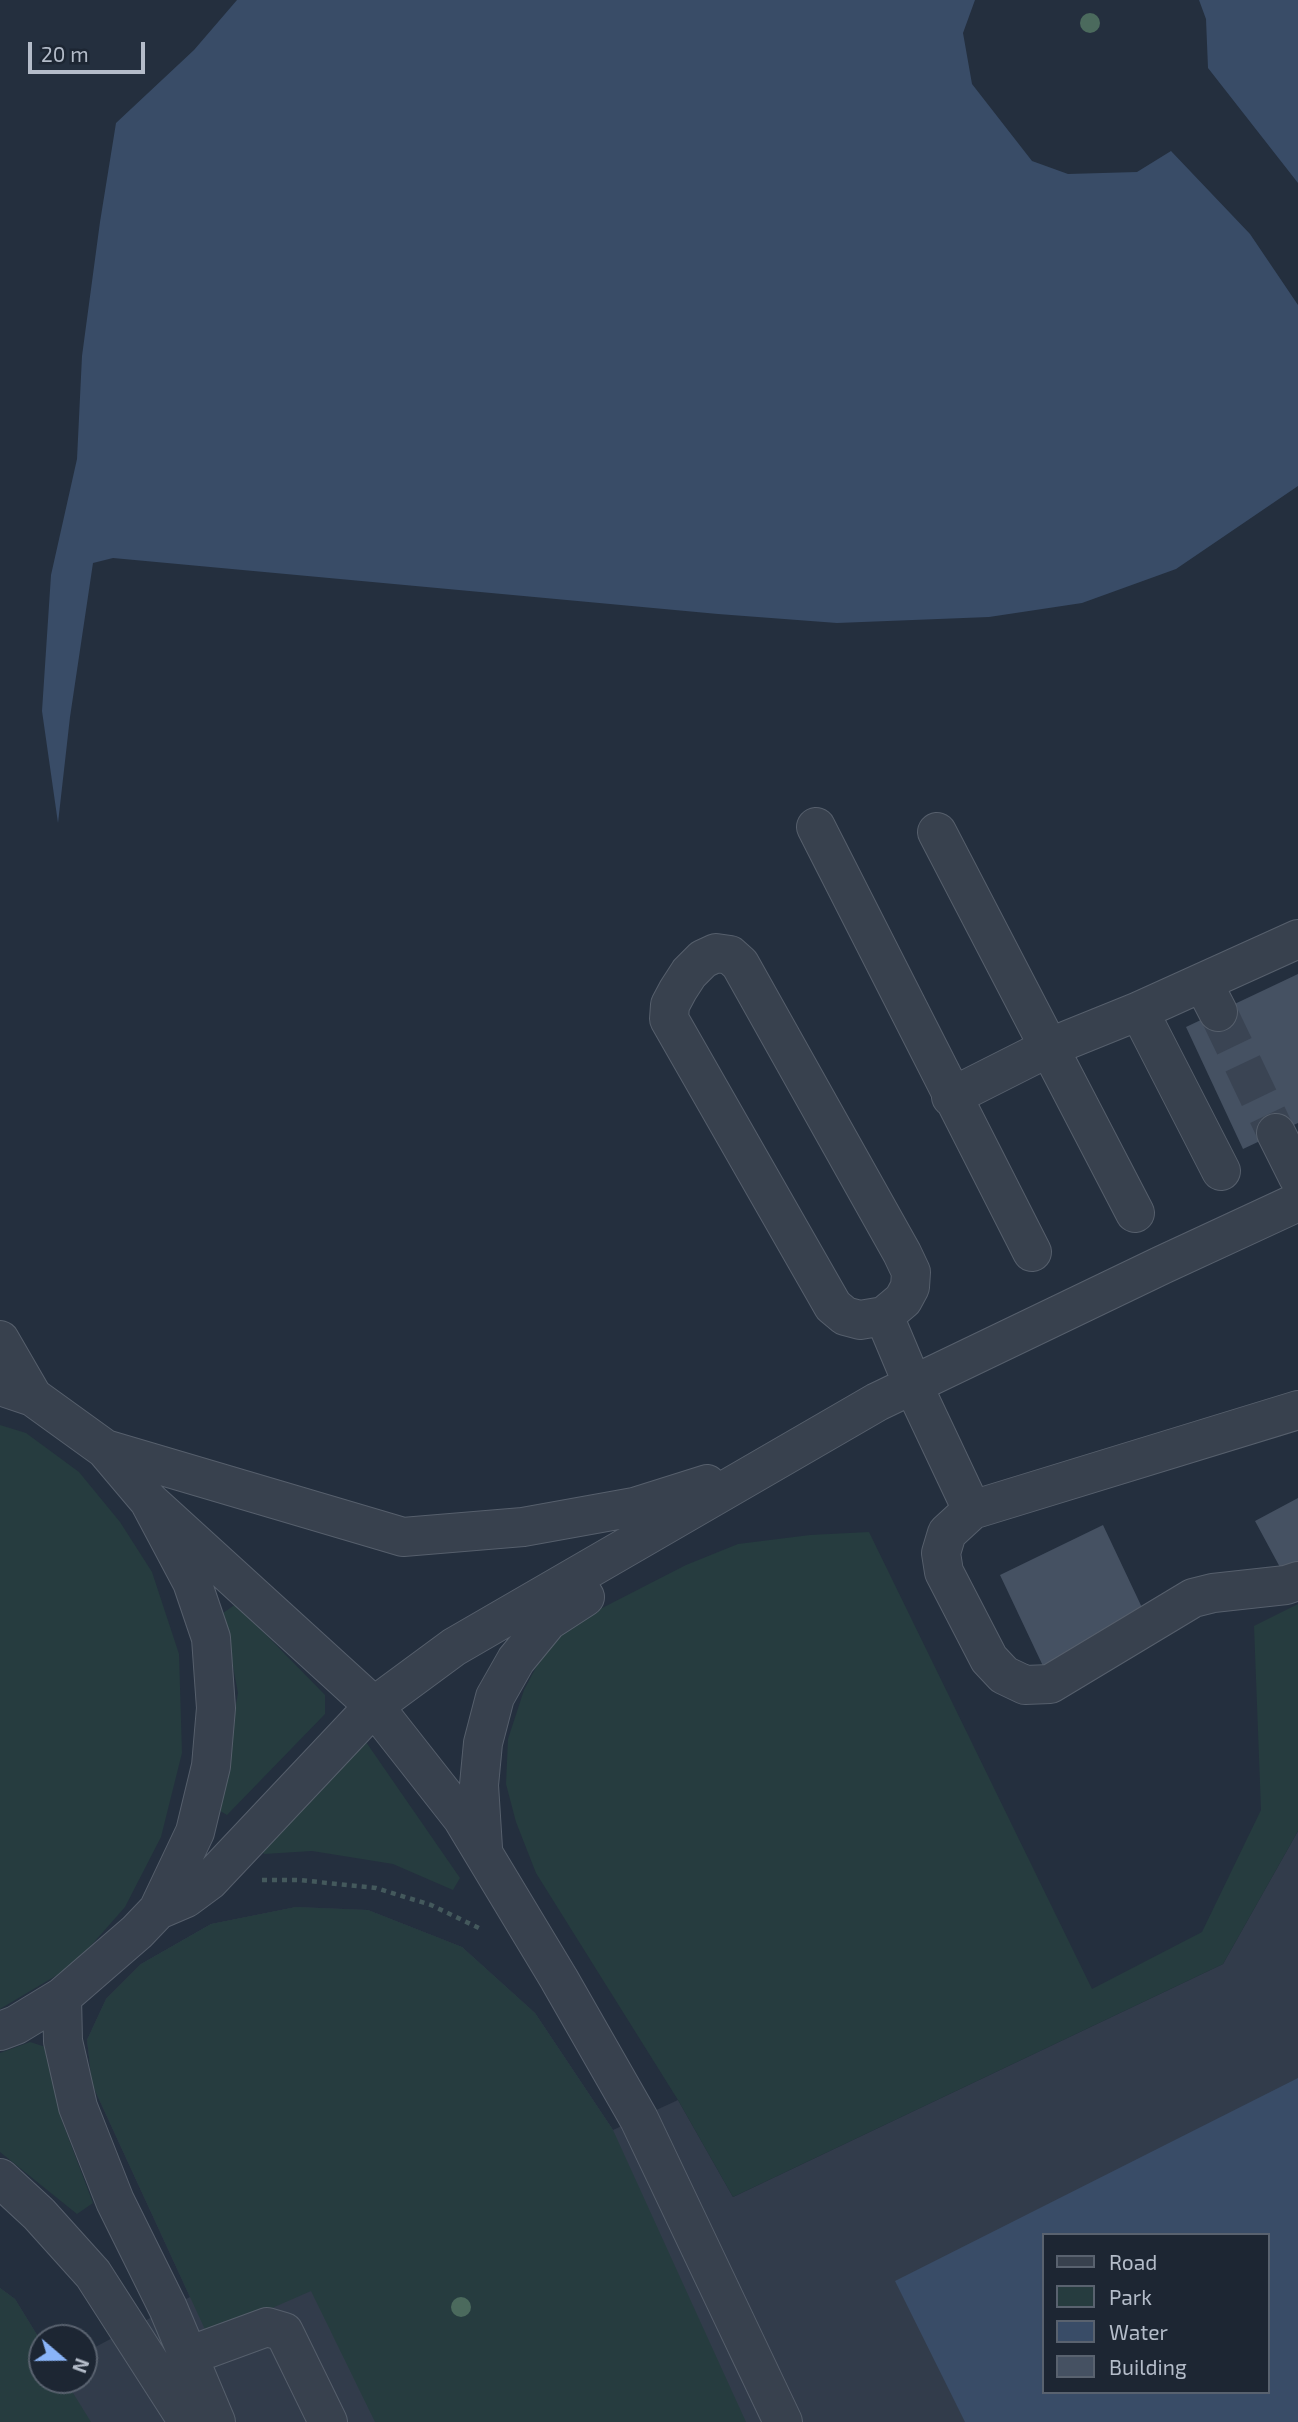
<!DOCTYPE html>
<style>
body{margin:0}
#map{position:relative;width:1298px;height:2422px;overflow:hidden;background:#242f3e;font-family:"Exo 2",sans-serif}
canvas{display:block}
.legend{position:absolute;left:1042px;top:2233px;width:228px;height:161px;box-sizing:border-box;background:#1d2633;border:2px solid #59626f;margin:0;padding:9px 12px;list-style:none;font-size:21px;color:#b4bcc9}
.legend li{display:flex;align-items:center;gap:14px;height:35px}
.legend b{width:35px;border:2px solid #59626f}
.north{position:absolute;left:28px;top:2324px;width:70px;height:70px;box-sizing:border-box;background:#1d2633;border:2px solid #59626f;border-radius:50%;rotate:110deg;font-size:19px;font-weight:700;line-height:28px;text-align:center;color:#b4bcc9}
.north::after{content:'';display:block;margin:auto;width:24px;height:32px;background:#8ab4f8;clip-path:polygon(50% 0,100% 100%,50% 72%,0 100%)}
.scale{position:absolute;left:28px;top:42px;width:117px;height:32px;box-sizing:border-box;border:4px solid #b4bcc9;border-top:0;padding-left:9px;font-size:21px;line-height:24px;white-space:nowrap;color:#b4bcc9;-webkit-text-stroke:5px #1d2633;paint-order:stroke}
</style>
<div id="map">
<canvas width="1298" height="2422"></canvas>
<ul class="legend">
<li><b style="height:9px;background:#38414e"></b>Road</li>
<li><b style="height:19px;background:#263c3f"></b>Park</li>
<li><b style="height:19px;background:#394c67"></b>Water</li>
<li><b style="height:19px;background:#455162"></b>Building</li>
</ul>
<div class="north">N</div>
<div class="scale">20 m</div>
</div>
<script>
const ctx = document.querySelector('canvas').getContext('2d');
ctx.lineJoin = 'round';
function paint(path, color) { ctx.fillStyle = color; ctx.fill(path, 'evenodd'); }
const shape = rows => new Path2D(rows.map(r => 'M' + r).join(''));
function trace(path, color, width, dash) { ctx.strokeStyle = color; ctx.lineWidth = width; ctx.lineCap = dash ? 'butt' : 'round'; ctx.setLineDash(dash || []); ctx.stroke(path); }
const airport = shape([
 [1298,1831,1298,2422,0,2422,0,2288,15,2299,42,2343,42,2380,84,2380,84,2353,190,2297,92,2084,87,2040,106,1999,141,1964,211,1924,296,1907,368,1910,462,1947,535,2013,613,2130,678,2100,733,2197,1223,1964],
 [1044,2235,1268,2235,1268,2392,1044,2392]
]);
const green = shape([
 [0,1425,26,1433,79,1472,120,1522,152,1572,179,1654,182,1753,161,1837,125,1907,74,1965,0,2009],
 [869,1532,1092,1989,1202,1932,1261,1810,1254,1626,1298,1604,1298,1831,1223,1964,733,2197,678,2100,536,1873,516,1822,506,1784,508,1739,524,1690,541,1658,571,1624,686,1565,738,1544,810,1535],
 [236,1604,325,1695,325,1714,227,1815,217,1809,238,1693,223,1613],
 [366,1742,460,1878,453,1890,393,1864,312,1851,264,1854,256,1840],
 [296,1907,368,1910,462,1947,535,2013,613,2130,746,2422,375,2422,311,2291,208,2336,92,2084,87,2040,106,1999,141,1964,211,1924],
 [30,2042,49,2048,62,2121,93,2203,77,2214,0,2152,0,2053],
 [0,2288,15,2299,42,2343,42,2380,65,2380,91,2422,0,2422]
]);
const water = shape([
 [237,0,975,0,963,33,972,84,1032,161,1068,174,1137,172,1171,151,1250,234,1298,305,1298,486,1176,569,1082,603,989,617,837,623,718,614,113,558,93,563,70,717,58,823,42,711,51,575,77,459,82,356,100,222,116,123,194,50],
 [1199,0,1298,0,1298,183,1208,68,1206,19],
 [1298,2078,1298,2422,965,2422,895,2281],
 [1044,2235,1268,2235,1268,2392,1044,2392]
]);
const building = shape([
 [1298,974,1298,1123,1243,1149,1186,1027],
 [1298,1498,1298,1563,1282,1571,1255,1521],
 [1103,1525,1146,1616,1043,1666,1000,1575]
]);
const minorTunnel = shape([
 [1218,1012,1276,1133]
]);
const path = shape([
 [262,1880,299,1880,376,1888,431,1905,483,1930]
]);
const minor = shape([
 [816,827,1032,1252],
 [937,832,1135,1213],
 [1203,983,1218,1012],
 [1139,1011,1298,939],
 [951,1097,1050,1047,1139,1011,1221,1171],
 [1276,1133,1298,1177],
 [884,1316,903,1300,910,1287,911,1272,902,1253,740,964,730,955,716,953,703,959,689,973,678,990,670,1005,669,1019,833,1306,845,1316,860,1320,884,1316,913,1385,972,1510,1298,1410],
 [0,1340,33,1397],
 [0,1386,33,1397,105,1449,149,1501,192,1582,211,1638,216,1708,211,1766,195,1832,158,1910,137,1932,62,1997,16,2025,0,2031],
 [105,1449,403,1537,523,1527,634,1507,707,1484],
 [149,1501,374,1706,462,1818,559,1979,639,2119,783,2422],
 [972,1510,947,1533,941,1553,944,1572,989,1659,1004,1675,1025,1685,1050,1684,1193,1598,1213,1593,1286,1585,1298,1581],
 [483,1848,479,1785,483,1743,495,1697,516,1660,548,1621,585,1597],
 [158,1910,186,1898,209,1881,374,1706,454,1647,877,1402,1162,1265,1298,1202],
 [62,1997,63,2041,78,2107,115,2201,168,2308,216,2422],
 [0,2178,39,2214,93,2274,188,2422],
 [188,2356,267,2327,284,2332,328,2422]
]);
const trees = [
 [1090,23],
 [461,2307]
];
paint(airport, '#323c4b');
paint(green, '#263c3f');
paint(water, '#394c67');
paint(building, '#455162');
trace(minorTunnel, '#3a4453', 38, [38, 19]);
trace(minor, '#565f6c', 40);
trace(path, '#44595c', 4.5, [5, 5]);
trace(minor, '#38414e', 38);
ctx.fillStyle = '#4b6a5d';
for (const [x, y] of trees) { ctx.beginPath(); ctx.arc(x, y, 10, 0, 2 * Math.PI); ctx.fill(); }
</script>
